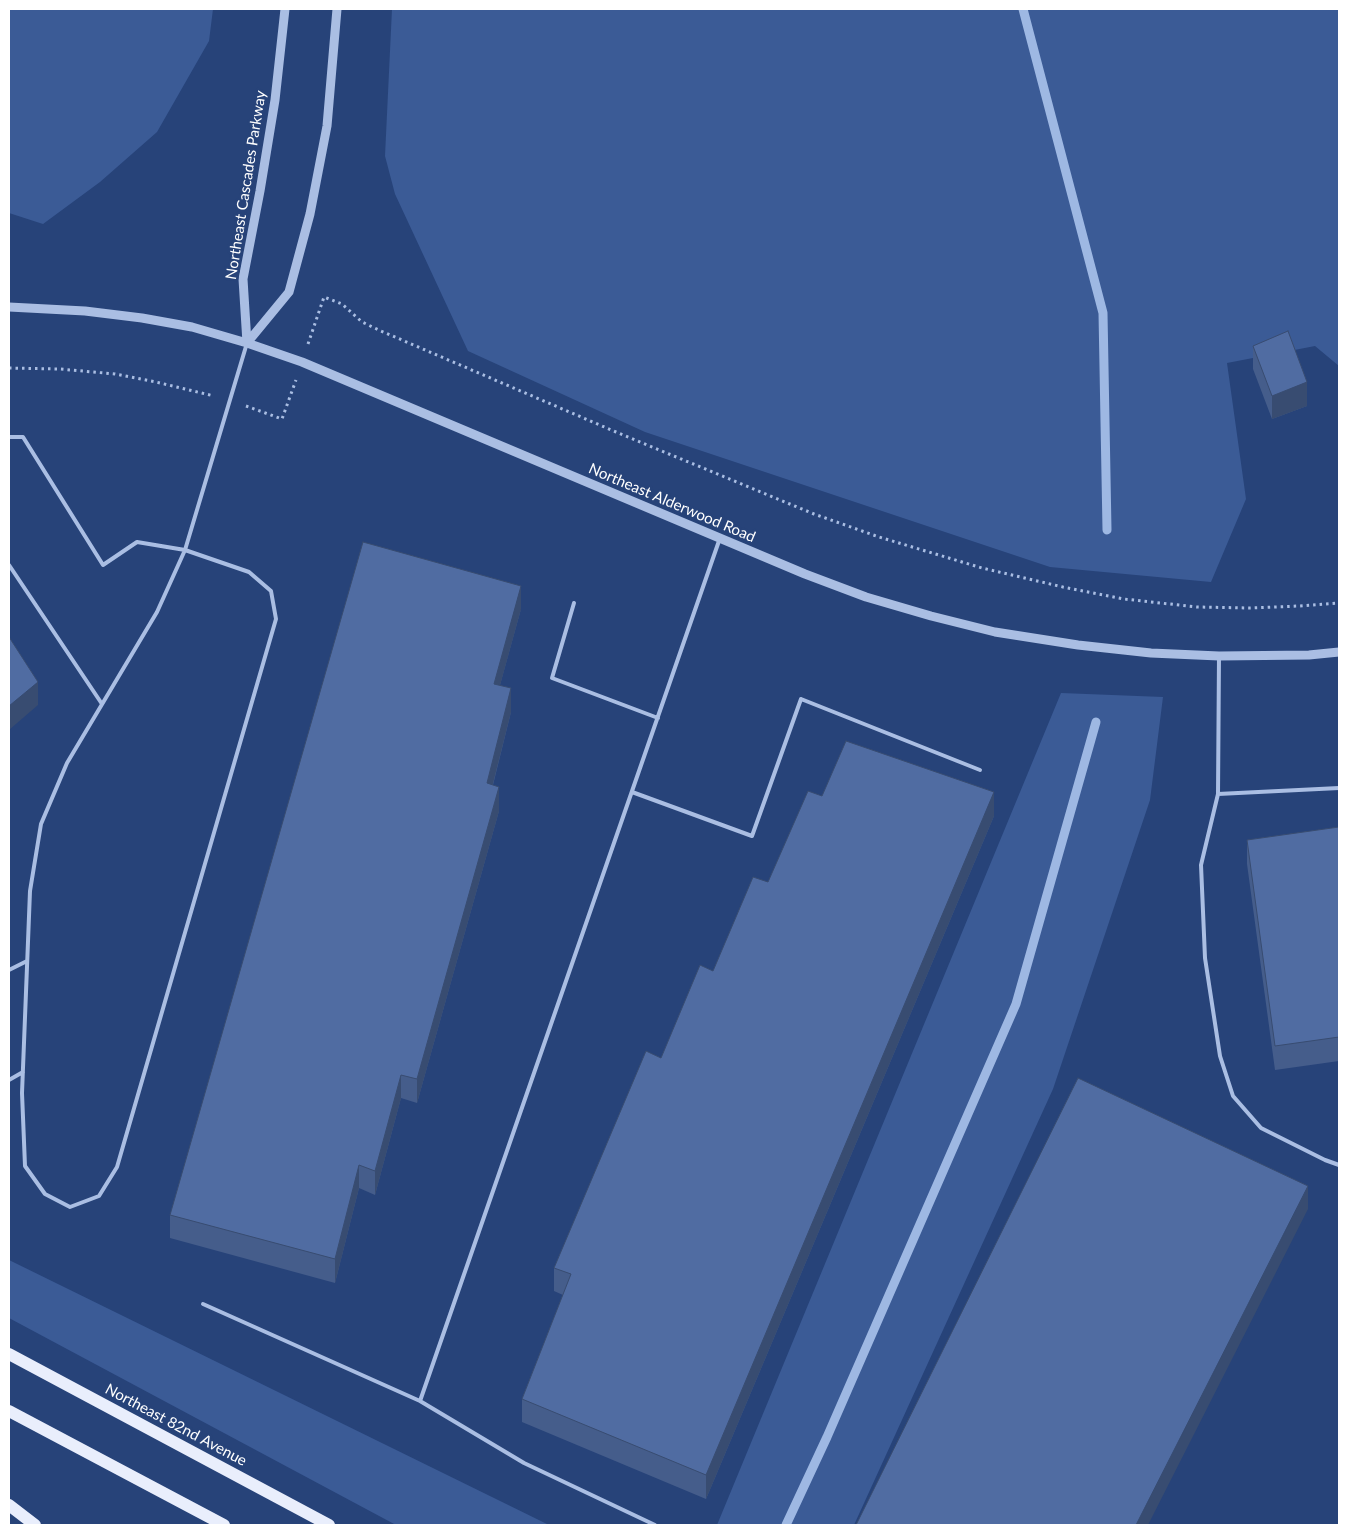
<!DOCTYPE html>
<style>
body{margin:0}
#map{position:relative;width:1348px;height:1534px;overflow:hidden;background:#274379;font-family:Lato,sans-serif}
canvas{display:block}
.frame{position:absolute;inset:0;border:10px solid #fff;pointer-events:none}
</style>
<div id="map">
<canvas width="1348" height="1534"></canvas>
<div class="frame"></div>
</div>
<script>
const ctx = document.querySelector('canvas').getContext('2d');
ctx.lineJoin = 'round';
function paint(path, color) { ctx.fillStyle = color; ctx.fill(path, 'evenodd'); }
const shape = rows => new Path2D(rows.map(r => 'M' + r).join(''));
function trace(path, color, width, dash) { ctx.strokeStyle = color; ctx.lineWidth = width; ctx.lineCap = dash ? 'butt' : 'round'; ctx.setLineDash(dash || []); ctx.stroke(path); }
function write(font, color, halo, rows, align = 'center') {
  ctx.font = font + ' Lato,sans-serif'; ctx.lineWidth = 5; ctx.setLineDash([]); ctx.textBaseline = 'middle'; ctx.strokeStyle = halo; ctx.fillStyle = color; for (const [text, x, y, turn = 0] of rows) {
    ctx.save(); ctx.translate(x, y); ctx.rotate((+turn || 0) * Math.PI / 180); ctx.textAlign = isNaN(turn) ? turn : align; if (halo) ctx.strokeText(text, 0, 0); ctx.fillText(text, 0, 0); ctx.restore();
  }
}
const green = shape([
 [9,9,213,9,209,41,157,132,100,182,43,224,9,213],
 [392,9,1339,9,1339,366,1315,346,1227,363,1246,499,1211,582,1050,567,645,432,468,351,395,194,385,156],
 [1061,693,1163,697,1150,800,1053,1089,854,1525,717,1525],
 [9,1260,549,1525,396,1525,9,1318]
]);
const stream = shape([
 [1023,9,1103,313,1107,530],
 [786,1525,827,1437,1016,1004,1096,722]
]);
const path = shape([
 [308,344,324,297,342,304,362,322,381,331,616,432,814,514,879,537,982,568,1063,587,1124,599,1197,607,1250,608,1299,606,1339,603],
 [9,368,60,369,115,374,156,382,214,396],
 [246,406,282,419,296,380]
]);
const service = shape([
 [9,437,23,437,103,565,137,542,185,550,249,572,271,591,276,619,117,1167,99,1196,70,1207,45,1194,25,1166,22,1093,30,891,41,824,67,763,157,612,185,550,247,343],
 [9,565,102,704],
 [574,603,552,678,658,718],
 [1219,656,1218,794,1339,788],
 [632,792,752,836,801,699,980,770],
 [1218,794,1201,865,1205,958,1220,1056,1233,1096,1261,1128,1325,1160,1339,1165],
 [9,970,27,961],
 [9,1080,23,1072],
 [203,1304,420,1401,720,538],
 [420,1401,524,1463,655,1525]
]);
const tertiary = shape([
 [9,307,85,311,142,318,192,327,247,343,302,362,805,574,866,597,931,616,995,632,1078,645,1151,653,1219,656,1309,655,1339,652],
 [247,343,289,292,310,214,327,126,337,9],
 [247,343,243,279,260,191,275,100,285,9]
]);
const primary = shape([
 [9,1354,329,1525],
 [9,1411,224,1525],
 [9,1505,35,1525]
]);
const wall = shape([
 [1253,346,1307,406,1272,419,1253,369],
 [521,609,500,685,511,712,493,785,499,811,417,1103,401,1098,375,1195,359,1188,335,1283,170,1238,170,1215],
 [822,796,994,816,706,1499,522,1422,522,1399,563,1295,554,1291,554,1268,661,1058,713,971],
 [1339,827,1339,1061,1275,1070,1247,864,1247,840]
]);
const shadedWall = shape([
 [1307,382,1307,406,1272,419,1272,396],
 [521,586,521,609,494,707,494,684],
 [38,682,38,705,9,730,9,706],
 [511,688,511,712,487,807,487,783],
 [499,787,499,811,417,1103,417,1079],
 [994,792,994,816,706,1499,706,1475],
 [401,1075,401,1098,375,1195,375,1171],
 [359,1165,359,1188,335,1283,335,1259],
 [1308,1186,1308,1209,1148,1525,1136,1525]
]);
const building = shape([
 [1288,331,1307,382,1272,396,1253,346,1288,331],
 [363,542,521,586,494,684,511,688,487,783,499,787,417,1079,401,1075,375,1171,359,1165,335,1259,170,1215,363,542],
 [9,637,38,682,9,706,9,637],
 [846,741,994,792,706,1475,522,1399,571,1274,554,1268,646,1051,661,1058,700,965,713,971,753,877,768,882,808,791,822,796,846,741],
 [1339,827,1339,1037,1275,1046,1247,840,1339,827],
 [1078,1078,1308,1186,1136,1525,856,1525,1078,1078]
]);
const streetNames = [
 ["Northeast Cascades Parkway",246,185,-81],
 ["Northeast Alderwood Road",672,503,23],
 ["Northeast 82nd Avenue",176,1425,28]
];
paint(green, '#3b5b96');
trace(stream, '#9eb8e3', 9);
trace(path, '#aabee3', 3, [2.5, 4]);
trace(service, '#aabee3', 4);
trace(tertiary, '#aabee3', 9);
trace(primary, '#e9eefc', 12);
paint(wall, '#455d8b');
paint(shadedWall, '#384c71');
paint(building, '#506ca2');
trace(building, '#384c71', 1);
write('15px', '#fff', '#274379', streetNames);
</script>
